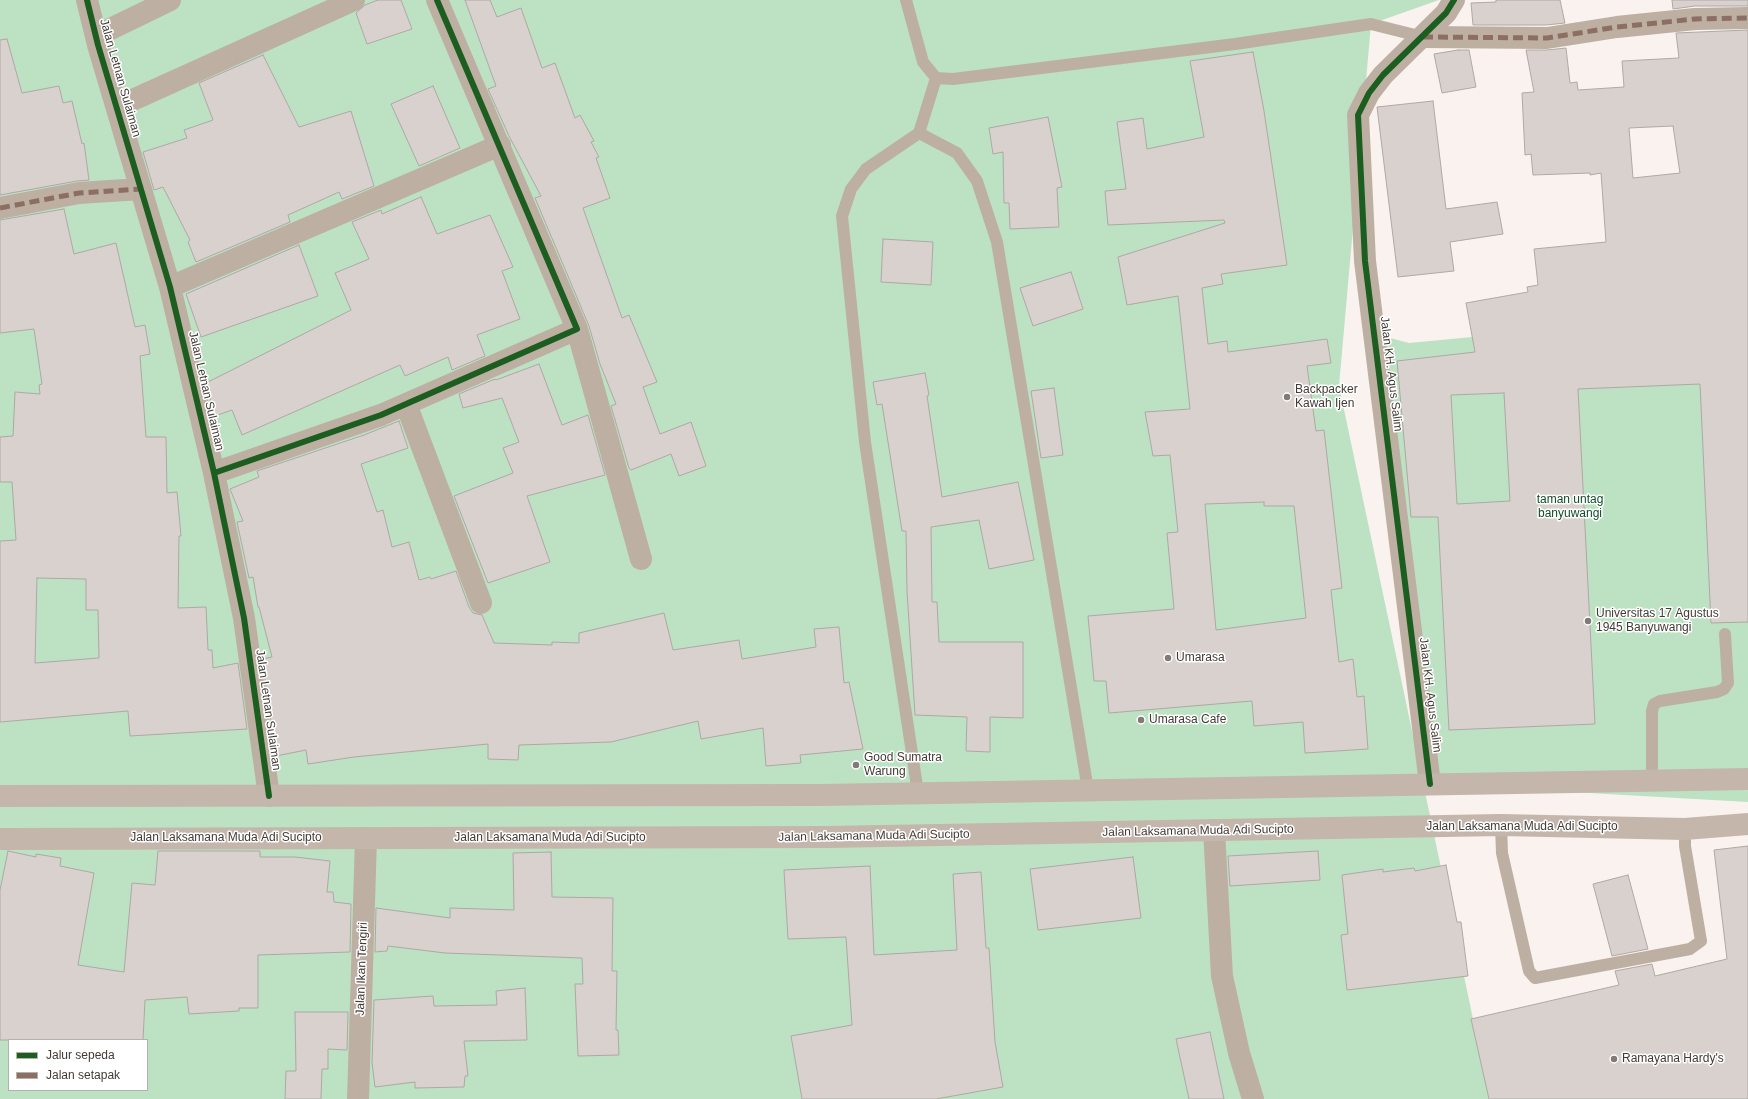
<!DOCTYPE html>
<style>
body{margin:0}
#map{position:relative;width:1748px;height:1099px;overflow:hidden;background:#faf2ee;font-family:Arial,sans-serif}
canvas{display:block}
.legend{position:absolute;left:8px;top:1039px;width:140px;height:52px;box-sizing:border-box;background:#fff;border:1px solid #b3b0ae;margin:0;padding:5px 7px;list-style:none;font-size:12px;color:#423a35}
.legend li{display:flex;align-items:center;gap:8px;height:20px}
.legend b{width:20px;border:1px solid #b3b0ae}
</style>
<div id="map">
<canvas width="1748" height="1099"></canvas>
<ul class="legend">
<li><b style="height:5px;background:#1b5e20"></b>Jalur sepeda</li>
<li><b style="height:5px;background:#8d6e63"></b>Jalan setapak</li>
</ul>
</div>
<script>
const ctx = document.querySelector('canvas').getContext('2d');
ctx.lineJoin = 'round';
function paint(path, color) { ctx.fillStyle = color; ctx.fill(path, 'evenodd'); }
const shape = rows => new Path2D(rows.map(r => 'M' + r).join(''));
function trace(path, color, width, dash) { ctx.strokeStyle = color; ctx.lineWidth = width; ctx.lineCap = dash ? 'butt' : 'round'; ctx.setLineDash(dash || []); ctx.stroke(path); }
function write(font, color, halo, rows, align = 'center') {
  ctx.font = font + ' Arial,sans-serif'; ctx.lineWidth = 3; ctx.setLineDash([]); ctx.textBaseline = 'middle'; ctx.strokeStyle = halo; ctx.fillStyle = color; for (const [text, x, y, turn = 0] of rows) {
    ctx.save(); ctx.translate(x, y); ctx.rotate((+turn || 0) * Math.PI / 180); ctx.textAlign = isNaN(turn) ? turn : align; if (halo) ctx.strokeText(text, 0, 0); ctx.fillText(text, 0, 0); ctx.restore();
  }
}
const green = shape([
 [0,0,1439,0,1371,24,1339,386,1490,1099,0,1099],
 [9,1040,147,1040,147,1090,9,1090],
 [1748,311,1748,802,1430,784,1375,334,1409,343]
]);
const building = shape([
 [378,0,401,0,412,29,367,44,356,13,365,5,378,0],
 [465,0,490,0,497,17,521,8,542,68,555,63,575,118,580,115,594,141,591,142,599,157,596,158,610,198,583,208,622,318,629,315,657,382,643,387,660,434,691,422,706,466,679,476,671,454,631,470,629,468,611,406,616,404,600,364,589,326,535,198,541,196,509,136,488,89,496,86,465,0],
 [1496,0,1560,0,1565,23,1546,25,1473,25,1471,3,1496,2,1496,0],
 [1672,0,1748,0,1748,6,1695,6,1673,9,1672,0],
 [1748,30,1748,622,1711,623,1700,384,1578,389,1595,724,1449,730,1438,517,1411,517,1397,361,1475,352,1466,303,1528,292,1527,287,1538,285,1534,249,1606,242,1601,173,1590,175,1590,173,1533,175,1531,154,1525,155,1522,93,1534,92,1526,50,1547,50,1566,48,1570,83,1577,82,1578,90,1624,87,1622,61,1679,58,1676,33,1748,30],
 [1673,126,1680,173,1633,178,1629,128,1673,126],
 [1504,393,1510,501,1457,504,1451,395,1504,393],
 [7,39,22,93,59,86,63,103,72,101,82,144,84,143,89,180,77,181,0,195,0,40,7,39],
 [1458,50,1469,50,1476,87,1442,93,1434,54,1458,50],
 [1253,52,1264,111,1287,265,1221,274,1223,284,1202,288,1208,344,1227,341,1228,352,1327,339,1331,363,1307,366,1316,431,1324,430,1342,588,1331,590,1339,662,1353,659,1357,697,1364,696,1368,749,1305,753,1303,722,1254,726,1252,701,1109,713,1106,681,1094,681,1088,616,1174,609,1167,533,1178,532,1170,455,1153,456,1145,412,1190,409,1178,296,1127,305,1118,257,1225,223,1224,220,1108,225,1105,191,1126,189,1117,122,1143,118,1147,149,1204,137,1190,61,1253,52],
 [1264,502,1264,506,1294,506,1306,618,1216,630,1205,504,1264,502],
 [263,55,299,127,351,111,374,186,342,199,339,192,288,215,290,222,196,262,188,242,190,240,163,187,154,190,143,152,187,138,184,130,213,120,199,83,263,55],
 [433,86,460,148,419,166,391,104,433,86],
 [1433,101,1446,209,1497,202,1503,234,1450,242,1454,271,1398,277,1377,107,1433,101],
 [1048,117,1062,187,1057,188,1059,227,1010,229,1009,203,1004,203,1003,152,993,154,989,128,1048,117],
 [421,197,437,234,490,215,513,267,502,271,520,319,477,335,485,356,452,370,448,357,405,376,400,365,242,435,232,410,215,416,206,383,351,310,335,273,369,259,352,222,381,210,382,214,421,197],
 [64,209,74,254,116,243,135,327,145,325,150,354,140,356,146,437,166,437,167,493,177,492,181,536,179,536,178,608,206,607,208,650,212,650,213,668,238,663,247,729,130,736,128,711,0,722,0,541,16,540,12,482,0,482,0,437,13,436,15,392,40,394,39,385,42,384,34,329,0,333,0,220,64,209],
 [37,578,86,579,86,610,98,610,99,658,35,663,37,578],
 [883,239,933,242,931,285,881,282,883,239],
 [299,245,318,296,201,337,186,294,299,245],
 [1071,272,1083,309,1033,326,1020,288,1071,272],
 [539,364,562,425,588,415,605,475,527,496,550,562,488,583,454,496,513,473,503,448,519,442,502,398,463,408,459,394,495,379,496,380,539,364],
 [925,373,929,395,927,396,942,497,1018,482,1034,560,989,569,979,520,931,527,932,602,937,602,939,642,1023,642,1023,718,990,717,990,752,966,751,967,717,915,715,907,591,906,531,902,531,882,404,877,405,873,382,925,373],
 [1054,388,1063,455,1041,458,1031,391,1054,388],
 [399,421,408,448,361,464,377,512,383,510,392,547,409,542,419,580,430,577,431,579,456,571,469,607,473,613,482,615,494,643,552,645,552,642,579,643,579,633,664,613,673,650,739,640,742,659,816,647,814,629,839,627,844,683,849,682,863,749,800,755,801,763,766,766,763,728,701,739,698,721,611,742,519,745,518,760,488,759,488,744,354,757,308,764,306,750,276,756,262,659,272,657,259,607,258,607,253,577,249,578,237,522,243,521,230,489,259,477,257,471,364,435,399,421],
 [1748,846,1748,1099,1489,1099,1471,1019,1619,985,1615,971,1652,964,1655,976,1727,959,1714,850,1748,846],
 [8,851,36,857,36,854,61,858,60,866,94,873,78,965,124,972,132,883,155,885,158,851,260,851,260,857,295,857,330,861,327,892,333,892,334,902,351,904,350,952,258,955,258,1008,239,1008,239,1011,189,1014,187,997,145,1000,143,1040,0,1040,0,890,8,851],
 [1318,851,1320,880,1230,886,1228,856,1318,851],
 [551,852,552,897,613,898,612,971,617,971,616,1030,618,1030,619,1055,578,1056,575,984,583,984,582,958,445,953,388,946,387,951,375,952,376,908,450,918,450,908,514,910,513,853,551,852],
 [1133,857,1141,918,1038,930,1030,869,1133,857],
 [1446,865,1457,922,1461,922,1468,976,1347,990,1341,935,1348,934,1342,875,1383,869,1383,872,1414,868,1415,871,1446,865],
 [870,866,874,955,957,950,953,874,981,872,986,948,989,948,995,1042,1003,1087,936,1099,802,1099,791,1036,852,1025,846,937,788,939,784,870,870,866],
 [1628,875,1648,949,1612,956,1593,884,1628,875],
 [525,988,527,1040,464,1041,468,1076,465,1076,464,1087,415,1088,415,1082,375,1087,372,1063,374,1000,433,996,434,1006,497,1005,496,991,525,988],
 [295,1012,348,1012,347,1050,328,1049,328,1069,322,1069,321,1099,285,1099,286,1071,296,1071,295,1012],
 [1210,1032,1224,1099,1189,1099,1176,1039,1210,1032]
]);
const service = shape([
 [906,0,923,62,936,78,953,79,1235,44,1371,24,1423,37],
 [919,133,936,78],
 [1652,780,1652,711,1654,704,1660,701,1717,692,1724,689,1728,683,1725,634],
 [918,793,865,442,842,216,851,189,866,169,919,133,957,153,977,181,997,242,1088,790],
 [1501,825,1502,853,1529,971,1535,978,1690,949,1701,941,1685,846,1685,829]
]);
const minor = shape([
 [87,0,98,45,170,287,214,473,244,618,269,796],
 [96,36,170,0],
 [1423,37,1547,38,1617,27,1695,19,1748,18],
 [117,107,354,0],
 [0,208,79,193,141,189],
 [170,287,500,145],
 [577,329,641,559],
 [406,404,481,603],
 [214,473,381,415,577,329,437,0],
 [1214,830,1222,976,1239,1053,1253,1099],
 [358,1099,366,838]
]);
const tertiary = shape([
 [1430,784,1365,261,1358,115,1369,93,1383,75,1446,13,1454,0]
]);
const secondary = shape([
 [0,796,821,795,1748,779],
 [0,839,827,837,1501,825,1685,829,1748,824]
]);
const quiet = shape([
 [1423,37,1547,38,1617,27,1695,19,1748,18],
 [0,208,79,193,141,189]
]);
const cycleway = shape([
 [87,0,98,45,170,287,214,473,244,618,269,796],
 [214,473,381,415,577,329,437,0],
 [1430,784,1365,261,1358,115,1369,93,1383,75,1446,13,1454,0]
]);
const markers = [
 [1287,397,4,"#827a76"],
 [1588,621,4,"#827a76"],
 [1168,658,4,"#827a76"],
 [1141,720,4,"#827a76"],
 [856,765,4,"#827a76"],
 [1614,1059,4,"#827a76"]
];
const streetNames = [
 ["Jalan Letnan Sulaiman",120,78,74],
 ["Jalan KH. Agus Salim",1391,374,83],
 ["Jalan Letnan Sulaiman",206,391,77],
 ["Jalan KH. Agus Salim",1430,695,83],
 ["Jalan Letnan Sulaiman",268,710,82],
 ["Jalan Laksamana Muda Adi Sucipto",1522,827],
 ["Jalan Laksamana Muda Adi Sucipto",1198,831,-1],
 ["Jalan Laksamana Muda Adi Sucipto",874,836,-1],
 ["Jalan Laksamana Muda Adi Sucipto",226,838],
 ["Jalan Laksamana Muda Adi Sucipto",550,838],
 ["Jalan Ikan Tengiri",362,969,-88]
];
const poiNames = [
 ["Backpacker",1295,390],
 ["Kawah Ijen",1295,404],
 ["Universitas 17 Agustus",1596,614],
 ["1945 Banyuwangi",1596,628],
 ["Umarasa",1176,658],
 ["Umarasa Cafe",1149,720],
 ["Good Sumatra",864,758],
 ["Warung",864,772],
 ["Ramayana Hardy's",1622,1059]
];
const parkNames = [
 ["taman untag",1570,500],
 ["banyuwangi",1570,514]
];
paint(green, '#bce2c3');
paint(building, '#d8d1cd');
trace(building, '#afa8a4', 1);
trace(service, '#bdb0a3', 12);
trace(minor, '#bdb0a3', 22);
trace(tertiary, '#bdb0a3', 22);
trace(secondary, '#c4b6aa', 22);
trace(quiet, '#8d6e63', 5, [10, 5]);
trace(cycleway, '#1b5e20', 6);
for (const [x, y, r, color] of markers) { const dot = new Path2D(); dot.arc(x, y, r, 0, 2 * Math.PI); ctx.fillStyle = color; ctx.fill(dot); trace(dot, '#fff', 1.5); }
write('12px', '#423a35', '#fff', streetNames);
write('12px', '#423a35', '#fff', poiNames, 'left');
write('12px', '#104c28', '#fff', parkNames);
</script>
